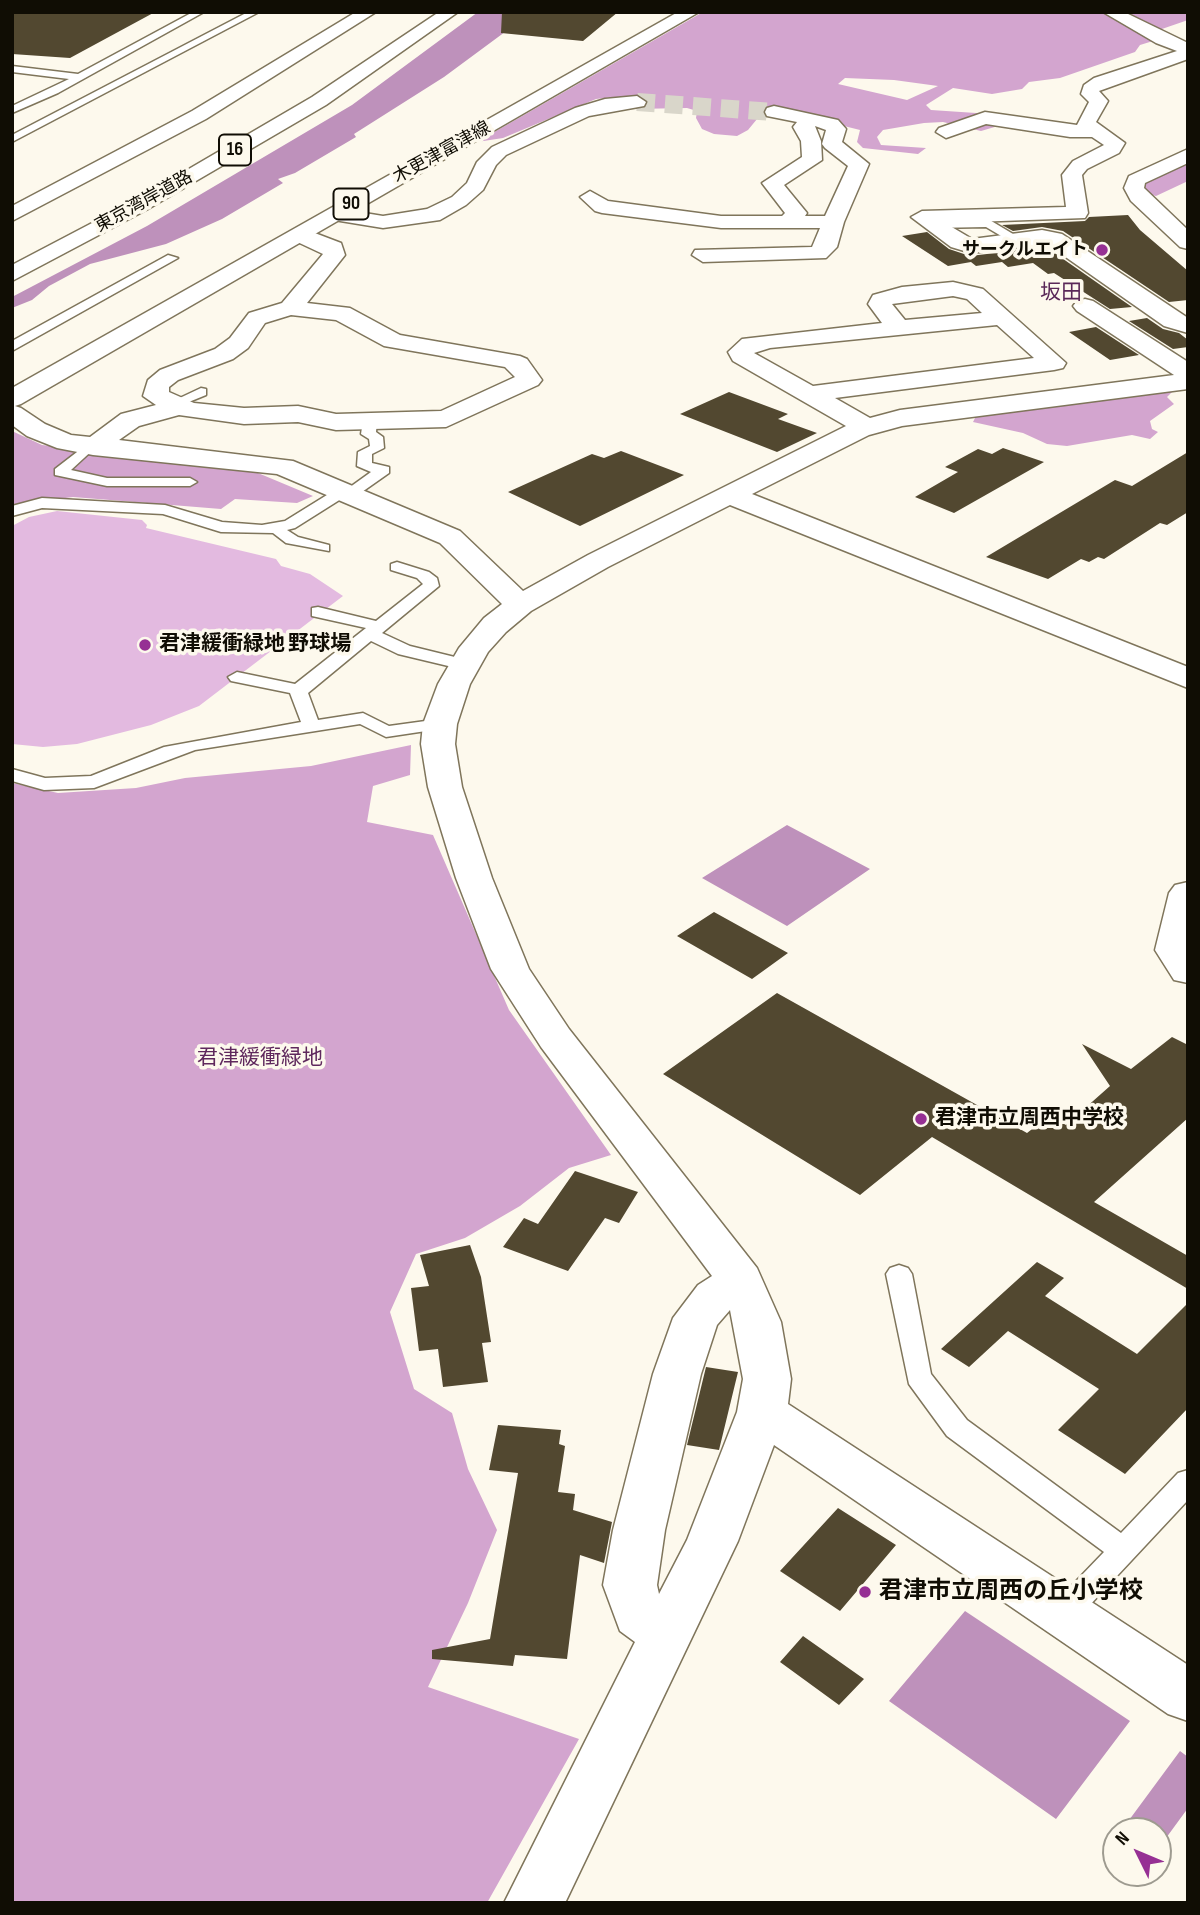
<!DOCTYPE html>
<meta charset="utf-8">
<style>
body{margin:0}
#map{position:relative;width:1200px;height:1915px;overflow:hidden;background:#fdf9ed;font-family:"Sofia Sans Condensed",sans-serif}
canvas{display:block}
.frame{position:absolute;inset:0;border:14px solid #100d04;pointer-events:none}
.north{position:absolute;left:1102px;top:1817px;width:70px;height:70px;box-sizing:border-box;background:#fdf9ed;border:2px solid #9e9b90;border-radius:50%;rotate:313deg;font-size:19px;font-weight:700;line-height:28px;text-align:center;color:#100d04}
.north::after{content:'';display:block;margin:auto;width:24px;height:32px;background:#963094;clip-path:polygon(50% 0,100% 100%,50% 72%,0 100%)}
</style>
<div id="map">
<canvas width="1200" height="1915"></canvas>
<div class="frame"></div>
<div class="north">N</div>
</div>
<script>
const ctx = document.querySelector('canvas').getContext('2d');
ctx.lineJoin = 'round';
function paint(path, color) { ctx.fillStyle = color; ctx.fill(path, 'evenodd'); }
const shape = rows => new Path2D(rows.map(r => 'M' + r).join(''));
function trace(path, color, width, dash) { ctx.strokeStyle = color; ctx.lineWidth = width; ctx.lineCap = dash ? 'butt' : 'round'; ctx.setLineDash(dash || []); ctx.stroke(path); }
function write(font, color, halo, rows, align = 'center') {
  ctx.font = font + ' "Sofia Sans Condensed","Noto Sans JP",sans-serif'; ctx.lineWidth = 7; ctx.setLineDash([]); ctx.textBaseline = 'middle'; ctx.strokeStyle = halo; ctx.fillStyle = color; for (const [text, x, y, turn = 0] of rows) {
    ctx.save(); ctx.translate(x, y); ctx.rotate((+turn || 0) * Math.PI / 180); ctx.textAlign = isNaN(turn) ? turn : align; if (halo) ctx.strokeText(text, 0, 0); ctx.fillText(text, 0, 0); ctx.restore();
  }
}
const green = shape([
 [57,511,142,520,147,525,146,528,276,559,281,566,310,574,343,596,199,706,151,725,77,744,43,747,12,744,12,526,29,517]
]);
const forest = shape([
 [703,12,1188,12,1188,20,1159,30,1153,41,1140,45,1135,52,1060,78,1029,82,1022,89,992,94,953,88,926,105,931,110,991,114,998,126,981,131,943,122,924,123,883,130,877,137,881,145,926,148,918,154,863,148,857,142,860,130,784,111,762,113,748,130,737,136,714,134,702,129,696,118,697,111,687,108,634,109,628,100,614,97,596,99,503,138,477,142],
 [845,78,894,80,938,86,907,100,838,84],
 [1188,160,1188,181,1156,196,1142,192,1145,183],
 [1174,390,1167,397,1174,404,1150,421,1152,429,1158,432,1150,439,1132,435,1067,446,1047,444,1023,433,973,422,976,416],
 [12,431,42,445,246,468,313,496,297,503,235,499,221,509,73,497,12,505],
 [411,745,410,775,373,786,367,822,433,835,509,1010,611,1155,569,1168,520,1206,465,1238,416,1254,390,1312,414,1389,452,1413,468,1469,497,1530,468,1603,428,1687,579,1739,487,1903,12,1903,12,783,58,793,136,788,185,778,311,766]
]);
const water = shape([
 [478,12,532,12,444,77,354,134,356,137,295,173,278,179,283,183,222,219,166,244,90,264,49,286,32,300,12,308,12,297,147,226,352,105],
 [787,825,870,869,787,926,702,878],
 [965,1611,1130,1721,1056,1819,889,1701],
 [1180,1751,1188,1757,1188,1808,1158,1849,1158,1831,1121,1831]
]);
const building = shape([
 [12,12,155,12,70,58,12,54],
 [502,12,618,12,583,41,501,33],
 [1128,215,1140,230,1188,271,1188,300,1169,302,1063,231,1042,227,1013,231,1002,225,1085,221,1089,217],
 [927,232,949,249,970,256,1046,247,1132,307,1110,309,1054,273,1048,274,1033,263,1008,267,1002,262,976,266,971,262,948,266,902,236],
 [1147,318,1163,329,1179,333,1188,340,1188,347,1173,349,1129,321],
 [1096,327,1139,355,1110,360,1069,332],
 [729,392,788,414,778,419,817,433,777,452,680,414],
 [1003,448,1044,462,954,513,915,497,958,472,945,467,978,449,992,454],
 [621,451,684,475,580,526,508,492,592,454,604,458],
 [1188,452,1188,512,1167,525,1160,523,1104,559,1098,557,1089,562,1081,559,1048,579,986,557,1115,480,1132,486],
 [714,912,788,953,752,979,677,936],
 [777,993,1027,1133,1049,1116,1066,1125,1110,1086,1082,1044,1131,1069,1172,1037,1188,1045,1188,1118,1094,1202,1188,1256,1188,1289,932,1137,860,1195,663,1074],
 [575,1171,638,1192,619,1223,605,1218,568,1271,503,1247,524,1218,538,1224],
 [470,1245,481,1277,491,1342,482,1343,488,1382,443,1387,438,1349,419,1351,411,1288,429,1286,420,1255],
 [1037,1262,1064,1278,1045,1296,1137,1354,1188,1303,1188,1408,1125,1474,1058,1430,1099,1389,1008,1331,969,1367,941,1349],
 [706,1367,738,1372,719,1450,687,1445],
 [498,1425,561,1430,559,1444,565,1446,558,1492,575,1494,573,1510,612,1522,604,1563,580,1555,567,1659,515,1655,513,1666,432,1659,432,1650,490,1639,518,1473,489,1470],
 [838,1508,896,1545,840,1611,780,1571],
 [803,1636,864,1679,839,1705,780,1662]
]);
const minorTunnel = shape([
 [637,102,774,112]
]);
const service = shape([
 [193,12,204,12,58,93,12,113,12,106,69,79,12,72,12,66,78,74,193,12],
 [248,12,259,12,12,142,12,135,248,12],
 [988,219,1023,240,1013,243,986,227,933,228,927,224,933,220,988,219],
 [168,255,178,258,12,351,12,341,168,255],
 [201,388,206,389,206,395,174,408,167,404,201,388],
 [370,417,377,421,376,432,383,437,384,448,372,454,372,463,389,467,389,473,352,499,341,499,295,528,287,530,298,537,329,545,329,551,286,543,273,533,221,532,163,514,42,508,12,516,12,506,42,498,165,505,222,522,262,525,285,521,335,490,346,490,371,472,357,466,358,452,370,446,369,439,361,434,363,421,370,417],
 [90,442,97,446,71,470,107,478,190,478,197,482,190,486,107,486,55,475,55,469,90,442],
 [397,562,429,572,437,578,439,586,382,633,410,646,471,661,474,665,465,670,398,654,371,641,308,693,318,720,363,713,389,726,440,719,446,720,449,724,446,728,386,737,360,724,195,750,94,788,44,790,12,781,12,769,45,778,91,776,164,747,301,722,290,693,231,681,228,677,237,672,295,684,366,628,312,616,312,608,318,607,376,621,423,584,417,578,391,570,391,564,397,562],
 [899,1265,908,1268,912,1274,931,1374,967,1420,1121,1533,1178,1473,1188,1470,1188,1500,1074,1622,1064,1626,1054,1622,1049,1613,1054,1604,1104,1552,947,1436,909,1384,886,1274,890,1268,899,1265]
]);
const minor = shape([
 [1103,12,1124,12,1188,43,1188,59,1099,91,1108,101,1096,122,1125,143,1119,153,1087,169,1082,175,1088,213,1085,218,945,223,972,239,1042,230,1062,234,1188,318,1188,333,1164,326,1047,244,971,253,951,247,911,217,922,211,1066,207,1062,175,1073,161,1104,145,1092,137,1070,137,986,124,946,138,936,132,939,128,985,112,1077,125,1089,102,1081,94,1084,85,1094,78,1177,51,1156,43,1103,12],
 [637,96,646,102,644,106,589,116,506,155,496,165,483,190,466,205,440,220,383,228,334,220,323,214,334,208,383,216,427,209,452,197,467,183,477,162,492,147,575,108,605,99,637,96],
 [774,106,838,120,846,129,842,142,869,164,844,222,837,247,826,258,703,262,692,255,695,250,812,247,820,228,721,228,602,213,595,211,580,197,590,191,608,201,721,216,782,216,785,213,762,183,802,157,801,141,793,127,797,122,767,116,765,112,767,108,774,106],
 [815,126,826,130,822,144,825,148,848,166,825,216,805,216,807,213,784,185,822,160,821,141,815,126],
 [1188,149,1188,163,1145,183,1144,188,1188,230,1188,249,1180,247,1131,201,1124,188,1129,176,1188,149],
 [299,227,341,243,345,255,307,303,350,308,400,335,520,356,527,359,542,380,538,385,446,427,336,430,298,422,244,424,179,415,139,426,119,440,293,461,460,531,523,591,588,555,846,426,733,361,728,352,742,339,882,323,868,304,873,295,902,287,953,282,983,289,1066,363,1063,368,1054,370,835,398,870,418,900,410,1174,375,1077,311,1073,306,1077,301,1085,299,1093,301,1188,362,1188,389,902,426,869,435,752,494,1188,667,1188,688,730,505,608,567,531,611,506,632,488,652,470,684,457,724,455,744,462,787,492,878,529,969,569,1029,757,1268,781,1322,791,1379,788,1404,1188,1665,1188,1721,1168,1714,774,1445,738,1541,565,1903,504,1903,635,1642,620,1631,603,1585,613,1530,653,1374,673,1318,698,1285,712,1276,541,1047,491,969,456,878,428,787,421,744,423,724,438,684,459,648,484,618,502,604,440,543,277,474,93,455,57,448,27,436,12,425,12,405,21,408,45,424,71,435,90,437,121,414,156,405,143,396,148,380,160,370,215,349,230,338,249,313,282,303,323,254,291,239,288,234,299,227],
 [953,296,967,299,982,313,905,320,892,304,953,296],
 [291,315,336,320,384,346,505,367,515,377,441,411,336,414,298,406,244,408,194,403,169,392,169,387,178,380,233,359,248,348,265,323,291,315],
 [997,325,1034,358,813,386,754,353,770,348,997,325],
 [730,1310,743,1379,737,1412,687,1540,659,1594,657,1585,665,1530,701,1374,717,1325,730,1310],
 [1188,882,1188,983,1174,980,1155,950,1169,893,1175,885,1188,882]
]);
const primary = shape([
 [678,12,699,12,21,404,12,407,12,388,678,12]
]);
const trunk = shape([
 [356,12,376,12,206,119,12,221,12,206,192,111,356,12],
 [439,12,458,12,326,105,148,209,12,281,12,265,134,201,312,97,439,12]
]);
const markers = [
 [1102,250,7,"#963094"],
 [145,645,7,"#963094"],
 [921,1119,7,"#963094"],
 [865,1592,7,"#963094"]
];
const farStreetnames = [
 ["木更津富津線",442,153,-29],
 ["東京湾岸道路",144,202,-29]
];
const farPoinames = [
 ["サークルエイト",1088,250]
];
const shields = [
 [235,150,32],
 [351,204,35]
];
const shieldNames = [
 ["16",235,150],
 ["90",351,204]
];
const farQuarternames = [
 ["坂田",1061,294]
];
const poiNames = [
 ["君津緩衝緑地 野球場",159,645],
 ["君津市立周西中学校",935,1119]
];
const parkNames = [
 ["君津緩衝緑地",260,1059]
];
const nearPoinames = [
 ["君津市立周西の丘小学校",879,1592]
];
paint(green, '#e3bae0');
paint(forest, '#d3a5cf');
paint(water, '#be91bb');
paint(building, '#524830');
trace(minorTunnel, '#d9d6ca', 18, [18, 10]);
trace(service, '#7f755b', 3);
trace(minor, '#7f755b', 3);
trace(primary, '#7f755b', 3);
trace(trunk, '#7f755b', 3);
paint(service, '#fff');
paint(minor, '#fff');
paint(primary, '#fff');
paint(trunk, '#fff');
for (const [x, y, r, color] of markers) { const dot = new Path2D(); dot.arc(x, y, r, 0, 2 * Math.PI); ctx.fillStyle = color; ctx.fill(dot); trace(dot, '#fdf9ed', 2.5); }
write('18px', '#100d04', '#fdf9ed', farStreetnames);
write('bold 18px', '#100d04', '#fdf9ed', farPoinames, 'right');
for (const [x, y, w] of shields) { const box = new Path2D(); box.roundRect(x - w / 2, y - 15.5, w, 31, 5); ctx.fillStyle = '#fdf9ed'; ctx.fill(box); trace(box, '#100d04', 2); }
write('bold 19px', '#100d04', null, shieldNames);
write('21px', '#5a2858', '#fdf9ed', farQuarternames);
write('bold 21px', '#100d04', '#fdf9ed', poiNames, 'left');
write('21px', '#5f285d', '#fdf9ed', parkNames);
write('bold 24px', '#100d04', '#fdf9ed', nearPoinames, 'left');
</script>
